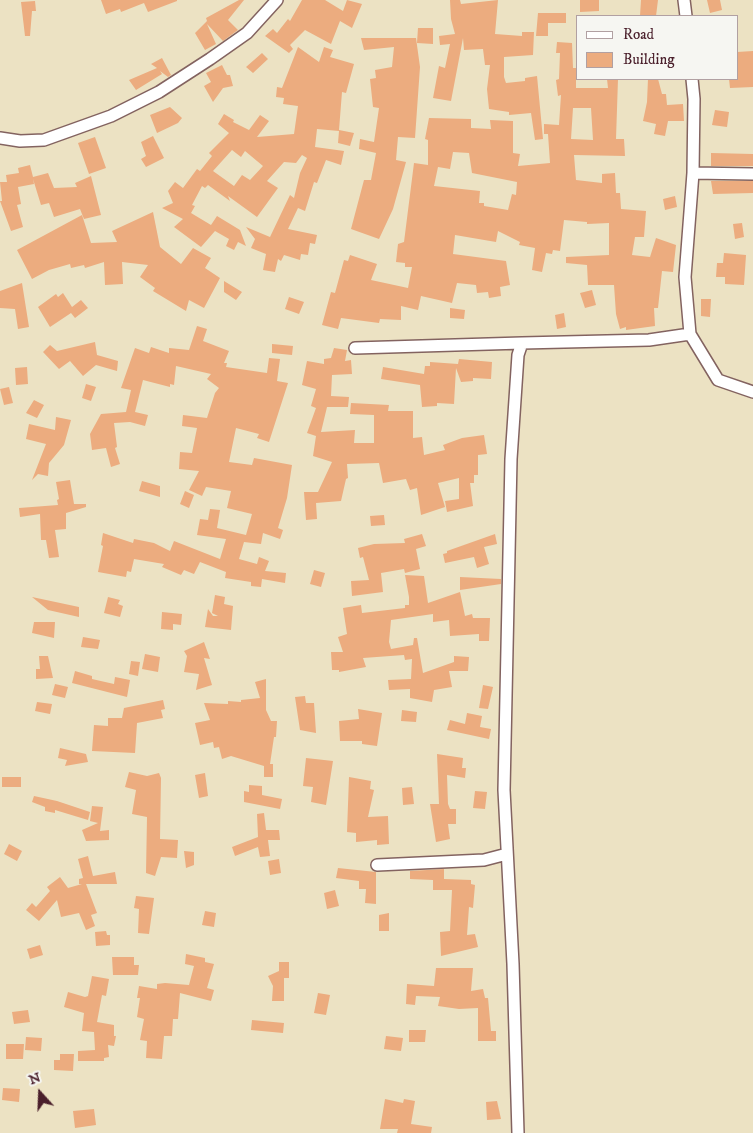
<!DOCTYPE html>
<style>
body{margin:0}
#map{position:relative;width:753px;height:1133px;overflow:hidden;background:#ece2c3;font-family:"IM FELL DW Pica",serif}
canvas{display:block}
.legend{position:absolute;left:576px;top:15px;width:162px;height:65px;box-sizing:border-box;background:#f6f6f2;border:1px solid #b1a0a2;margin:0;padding:6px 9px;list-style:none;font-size:15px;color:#4a1f2b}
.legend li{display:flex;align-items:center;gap:10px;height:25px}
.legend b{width:25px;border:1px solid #b1a0a2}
.north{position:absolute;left:15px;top:1068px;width:50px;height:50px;-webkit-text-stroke:4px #f6f6f2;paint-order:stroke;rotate:340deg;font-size:14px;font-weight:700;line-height:20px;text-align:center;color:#4a1f2b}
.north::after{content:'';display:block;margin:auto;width:18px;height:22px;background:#4a1f2b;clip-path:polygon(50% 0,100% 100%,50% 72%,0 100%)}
</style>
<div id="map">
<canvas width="753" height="1133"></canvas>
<ul class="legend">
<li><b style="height:6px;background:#fff"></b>Road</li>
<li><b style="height:14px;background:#ecac7f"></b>Building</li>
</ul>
<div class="north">N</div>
</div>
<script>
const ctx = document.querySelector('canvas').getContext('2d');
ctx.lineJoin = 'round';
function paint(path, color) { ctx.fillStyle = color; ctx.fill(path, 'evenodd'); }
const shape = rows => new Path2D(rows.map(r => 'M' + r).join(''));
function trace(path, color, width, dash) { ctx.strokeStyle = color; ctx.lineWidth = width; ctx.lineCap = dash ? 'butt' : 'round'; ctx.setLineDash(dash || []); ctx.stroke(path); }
const building = shape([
 [101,0,177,0,177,1,148,12,144,3,121,12,120,9,106,14],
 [239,0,244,0,228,20,238,30,223,41,207,24,216,44,205,50,195,33,207,21,206,18],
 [302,0,325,0,343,11,347,0,362,4,352,28,340,21,331,44,305,30,290,45,293,49,289,53,265,36,273,29,277,33,288,19,290,21],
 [450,0,460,0,461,4,498,0,495,34,522,36,522,32,534,32,533,55,504,57,504,77,506,83,525,81,525,78,537,76,543,139,535,140,531,113,509,115,509,112,489,109,487,89,490,65,485,65,483,49,464,50,463,38,451,101,433,98,439,66,445,68,450,44,440,45,439,36,455,34,451,19],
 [580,0,599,0,599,11,580,12],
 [641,0,658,0,656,16,640,16],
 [707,0,720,0,722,10,710,13],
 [35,1,36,11,32,11,30,36,25,36,21,2],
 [538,13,566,13,566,23,548,23,548,36,536,36],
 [418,28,433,28,433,44,417,43],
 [361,38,416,38,420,67,415,138,398,137,396,160,406,162,393,209,379,239,351,229,364,180,371,180,376,153,359,149,360,139,374,142,379,108,373,107,370,79,376,78,375,70,392,67,394,47,364,50],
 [557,42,572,43,573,68,576,68,576,88,608,88,607,79,618,79,616,139,624,139,625,156,574,155,576,180,602,183,602,174,615,173,616,193,620,193,621,209,646,211,644,237,635,237,632,255,650,257,656,238,676,245,673,272,662,271,658,308,654,308,655,326,626,330,626,327,620,329,616,314,614,285,588,285,587,265,566,263,566,257,609,255,609,223,587,224,587,222,564,220,560,251,553,250,552,254,546,253,542,272,532,270,535,248,519,245,520,242,498,231,496,242,455,235,453,254,506,261,510,285,500,287,501,296,489,298,488,292,477,293,476,285,457,283,452,303,421,296,418,310,401,306,401,320,380,319,379,323,341,318,338,329,322,325,331,292,335,293,344,260,348,261,350,255,377,264,371,280,408,288,412,267,405,267,405,263,396,262,398,244,404,242,414,163,428,165,428,140,425,139,429,118,471,119,471,128,491,129,490,120,513,121,513,153,520,154,518,166,550,163,548,134,544,134,544,124,559,125,561,95,558,96,556,80,559,79,560,53,556,53],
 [573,108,591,108,593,140,571,139],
 [453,152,469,153,472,173,517,182,516,195,512,194,508,210,484,206,484,203,479,203,480,191,434,186,438,167,450,169],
 [298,47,319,62,324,47,333,50,330,57,354,64,346,93,342,92,339,130,354,133,350,146,338,143,339,131,317,129,315,147,344,151,341,165,326,160,317,183,314,182,305,211,298,208,288,229,317,235,315,244,310,243,308,255,301,254,300,260,284,255,281,261,278,259,275,272,263,270,266,254,251,248,255,239,246,227,270,237,290,195,294,198,300,173,307,158,302,155,296,163,284,162,267,181,278,188,257,217,228,196,230,201,208,185,205,188,202,186,192,205,195,206,191,213,211,225,217,216,240,230,246,246,238,242,234,250,226,246,229,239,215,231,201,247,174,227,183,219,162,208,173,203,168,191,175,182,183,188,197,169,200,171,212,156,209,153,229,133,218,124,224,114,234,120,233,122,249,130,260,115,269,121,257,137,294,134,298,106,283,104,284,98,276,97,277,87,282,88],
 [232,150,241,157,245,151,263,166,250,180,242,175,234,186,213,171],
 [753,51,753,87,730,88,729,79,737,79,737,52],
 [262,53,268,59,253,73,246,67],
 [162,58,171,75,168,77,160,71,162,74,136,90,129,80,157,68,151,64],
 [222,65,227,75,230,75,233,86,223,88,213,102,204,86,211,82,206,73],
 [648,79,658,79,662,94,666,94,667,105,683,104,684,121,668,121,665,136,654,134,656,124,643,121,647,102],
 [170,107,182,118,178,123,157,133,150,115],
 [715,110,729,112,727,127,712,125],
 [153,136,164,158,146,167,141,159,146,156,141,142],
 [95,137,106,168,89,174,78,143],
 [711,153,753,154,753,166,711,166],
 [30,165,33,177,48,173,54,188,77,187,75,183,91,176,101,215,84,219,80,209,54,217,49,203,41,205,33,179,34,184,18,187,21,204,17,205,23,227,11,231,0,201,2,201,0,182,7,182,6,175,19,173,18,168],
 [711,181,753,181,753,193,713,194],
 [675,196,677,207,665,210,663,199],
 [153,212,160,247,181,264,193,248,211,258,205,268,220,278,204,308,189,300,186,311,153,291,155,288,140,277,148,265,122,262,123,284,105,285,104,262,85,268,84,265,71,268,70,264,49,270,32,279,17,250,82,215,91,243,117,242,112,231],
 [742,223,744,237,735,239,733,224],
 [724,253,746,255,744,285,725,284,725,277,716,277,717,263,723,263],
 [224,281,242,292,236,300,224,292],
 [22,283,29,327,18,329,15,309,0,308,0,291],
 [592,290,596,305,585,308,580,293],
 [63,293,72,307,81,300,88,308,75,318,71,313,50,327,38,307,56,294,58,297],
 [289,297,304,302,299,314,285,309],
 [701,299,711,299,710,317,701,316],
 [450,308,465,310,464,319,450,318],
 [564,313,566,327,557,329,555,315],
 [197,326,207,329,203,341,229,351,224,363,227,363,226,367,267,373,269,358,280,359,277,381,288,383,269,442,257,438,259,434,236,428,229,462,252,465,254,458,292,465,287,498,278,528,283,530,280,539,263,533,261,544,244,542,239,559,257,564,259,557,269,561,265,571,286,573,285,583,262,579,261,587,251,586,251,582,225,578,226,572,200,562,194,574,184,570,181,575,162,567,164,564,134,559,131,572,127,571,126,577,98,572,103,546,101,545,103,533,133,543,134,539,154,543,170,551,174,541,220,559,226,539,197,535,200,519,208,520,210,509,220,510,217,528,246,535,252,514,227,508,231,491,206,487,202,496,189,490,199,471,179,469,180,452,192,453,197,428,182,426,183,415,207,418,215,393,219,388,207,379,211,374,176,366,174,385,170,384,170,387,143,380,135,412,148,415,145,426,130,422,114,423,117,447,115,448,120,464,111,467,106,448,92,450,90,434,101,414,126,412,131,390,121,388,135,348,149,353,151,347,169,353,169,348,189,350],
 [95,342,97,355,118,361,117,371,96,365,83,376,70,361,59,369,43,352,50,345,57,351],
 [272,344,293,346,292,355,272,353],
 [334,348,347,350,345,361,351,360,352,374,332,375,331,396,349,397,348,407,327,407,321,432,355,430,354,443,374,443,374,415,350,414,351,403,389,405,388,411,413,411,413,438,422,437,424,455,445,450,443,445,462,438,484,435,487,454,478,455,478,475,474,475,474,483,470,483,473,506,447,512,445,501,459,499,459,478,438,483,445,507,421,515,417,488,410,490,406,479,383,483,379,463,347,464,348,478,346,479,341,501,316,503,317,519,306,520,304,492,318,492,332,462,313,456,316,436,307,433,316,408,311,406,316,389,302,385,307,361,324,364,324,359,331,358],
 [459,359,492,362,491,379,473,378,473,381,461,382,456,368,454,404,437,403,437,406,422,407,420,385,381,379,383,367,424,374,425,366,430,366,430,362,458,364],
 [27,367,28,384,16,385,15,368],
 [86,384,96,387,91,401,82,398],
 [9,387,13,403,4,405,0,389],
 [34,400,44,405,37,418,26,413],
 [56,417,71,420,64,445,49,463,48,476,38,474,32,480,46,444,26,439,29,424,55,430],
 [70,480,74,504,86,504,86,507,66,513,66,529,55,530,59,557,49,558,46,540,41,540,40,514,20,517,19,508,58,505,57,500,59,499,56,482],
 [142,481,160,486,160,497,139,491],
 [185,491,194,495,189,508,180,504],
 [384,515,385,525,371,526,370,516],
 [422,534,426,546,416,549,420,569,405,573,404,569,381,573,383,592,352,596,351,581,369,580,363,557,360,558,358,548,374,544,405,543,404,539],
 [495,534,497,544,484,547,489,564,477,568,474,557,445,563,443,554,447,553,447,551],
 [314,570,325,573,321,587,310,584],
 [405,575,424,576,428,603,460,592,465,616,472,614,473,618,490,618,489,641,479,641,479,634,450,636,449,620,433,622,433,614,391,620,389,642,391,649,413,645,414,638,417,638,423,673,454,662,454,656,469,657,468,671,449,671,452,687,434,690,432,702,410,698,410,689,389,690,388,680,411,679,412,659,405,660,404,655,363,658,366,667,339,672,339,670,332,670,331,652,343,652,338,637,347,634,343,608,361,605,362,613,405,608,405,605,409,605,409,597],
 [460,577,501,579,501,584,460,590],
 [215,595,225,597,224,604,233,606,231,630,205,627,208,609,213,616,218,616,212,613],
 [32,597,79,607,79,617,48,610],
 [108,597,120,600,118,604,123,606,120,617,104,613],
 [162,612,182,614,181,625,173,624,173,630,161,629],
 [34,622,55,622,54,638,32,633],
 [83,637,100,640,98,649,81,647],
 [204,642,210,659,204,658,212,685,196,690,199,674,184,672,187,656,184,651],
 [145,654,160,657,158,672,142,669],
 [39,656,48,656,53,678,36,679,36,669,40,669],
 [131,661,140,662,138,676,129,674],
 [75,671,92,676,92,679,114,684,115,677,130,680,127,697,72,683],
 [266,679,266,710,271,721,277,721,276,737,274,737,270,764,273,764,273,777,264,777,264,766,231,756,222,759,219,747,214,748,213,742,200,745,195,723,210,720,204,703,228,704,228,701,241,702,241,700,260,698,255,682],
 [55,684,68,687,65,698,52,695],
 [483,685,493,687,488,709,479,708],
 [305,696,306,703,314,703,316,733,300,730,295,697],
 [163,700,165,709,161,710,163,718,137,723,135,753,92,751,94,725,108,726,108,718,122,718,124,708],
 [37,702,52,704,50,714,35,711],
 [358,709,382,713,377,746,362,744,362,741,340,741,339,721,359,719],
 [402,710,417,712,416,722,401,721],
 [467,713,482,716,480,727,491,729,489,739,447,730,450,720,465,724],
 [60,748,86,754,88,762,65,766,67,760,58,758],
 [437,754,463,758,462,768,466,768,465,778,447,775,448,804,450,809,456,809,456,824,448,824,450,839,436,842,430,804,439,804],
 [306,758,333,761,326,805,311,802,313,787,303,786],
 [129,772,147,776,159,773,161,778,160,839,178,840,177,858,161,857,155,876,146,873,147,817,132,814,136,790,125,787],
 [205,773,208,796,199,798,195,775],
 [2,777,21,777,21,787,2,787],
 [349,777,371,781,370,789,374,790,368,817,388,816,389,844,377,845,377,840,356,842,356,833,347,832],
 [249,785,262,786,262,795,282,799,280,809,244,802,244,791,249,792],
 [412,787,414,804,403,805,402,788],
 [475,791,487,792,485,809,473,808],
 [34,796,57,801,90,812,88,820,55,810,55,813,45,811,45,807,32,802],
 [92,806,103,807,100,831,109,830,109,840,86,841,82,830,98,823,90,821],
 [264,813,266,830,279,830,280,840,268,840,270,856,260,857,258,847,235,856,232,847,258,837,257,814],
 [9,844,22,851,17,861,4,854],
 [184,851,194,852,194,865,186,868],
 [88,856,93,876,115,872,117,884,86,884,97,913,91,915,95,926,86,930,79,913,61,917,57,900,39,921,26,910,32,903,36,907,50,891,47,887,60,877,68,888,82,884,79,884,79,879,83,878,78,859],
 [279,859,281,873,270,875,268,861],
 [338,868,376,872,376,904,365,903,366,889,359,889,359,881,336,878],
 [444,869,444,879,471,880,471,884,475,885,473,908,469,907,467,935,475,934,478,947,441,956,440,932,450,931,452,890,433,890,433,880,410,879,410,871],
 [335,890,339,906,327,909,324,893],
 [136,896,154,898,149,934,138,933,139,909,134,908],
 [205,911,216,913,214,927,202,925],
 [389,913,389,931,379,931,379,915],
 [106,931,107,935,110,935,110,945,96,946,95,932],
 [40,945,43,955,30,959,27,949],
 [186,954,205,958,205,962,214,964,207,988,214,990,211,1001,180,993,178,1019,173,1019,172,1036,164,1036,162,1059,146,1058,147,1041,140,1040,144,1019,137,1017,140,998,137,998,139,986,157,989,157,984,165,983,189,985,194,966,185,964],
 [112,957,134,957,134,965,139,965,138,975,113,975],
 [279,962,289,962,289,978,284,978,284,1001,272,1001,273,986,268,976,279,971],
 [436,968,473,968,471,991,483,989,485,998,488,998,491,1031,496,1031,496,1041,478,1041,478,1008,459,1009,438,1006,440,997,416,996,415,1005,406,1004,407,984,434,986],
 [92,976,109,979,106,996,102,995,97,1022,114,1025,114,1036,116,1036,114,1046,108,1045,109,1057,104,1058,104,1061,78,1061,78,1051,95,1050,94,1032,82,1031,84,1013,64,1007,68,992,85,997,88,996],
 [318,993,330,995,326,1015,314,1013],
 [28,1010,30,1022,14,1024,12,1012],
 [252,1020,284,1023,283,1033,251,1030],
 [409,1030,426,1030,425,1042,409,1042],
 [386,1036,403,1038,401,1051,384,1049],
 [26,1037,42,1038,41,1051,25,1050],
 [6,1044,24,1044,23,1059,6,1059],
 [60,1054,74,1054,73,1071,54,1070,54,1060,60,1060],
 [3,1088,20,1089,19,1102,2,1100],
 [385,1099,403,1103,404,1099,415,1101,411,1124,432,1127,431,1133,397,1133,398,1129,380,1129],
 [497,1101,501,1119,487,1120,486,1102],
 [94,1109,96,1125,75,1128,73,1111]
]);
const street = shape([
 [684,0,686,16],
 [0,138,20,141,44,140,111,116,159,92,210,59,247,33,277,0],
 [693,173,753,174],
 [690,334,718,380,753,392],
 [355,348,522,343],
 [377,865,484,860,507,854],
 [518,1133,513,964,504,790,511,459,518,355,522,343,649,340,690,334,685,277,693,173,694,99,692,79]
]);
paint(building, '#ecac7f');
trace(street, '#836360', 14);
trace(street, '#fff', 11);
</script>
